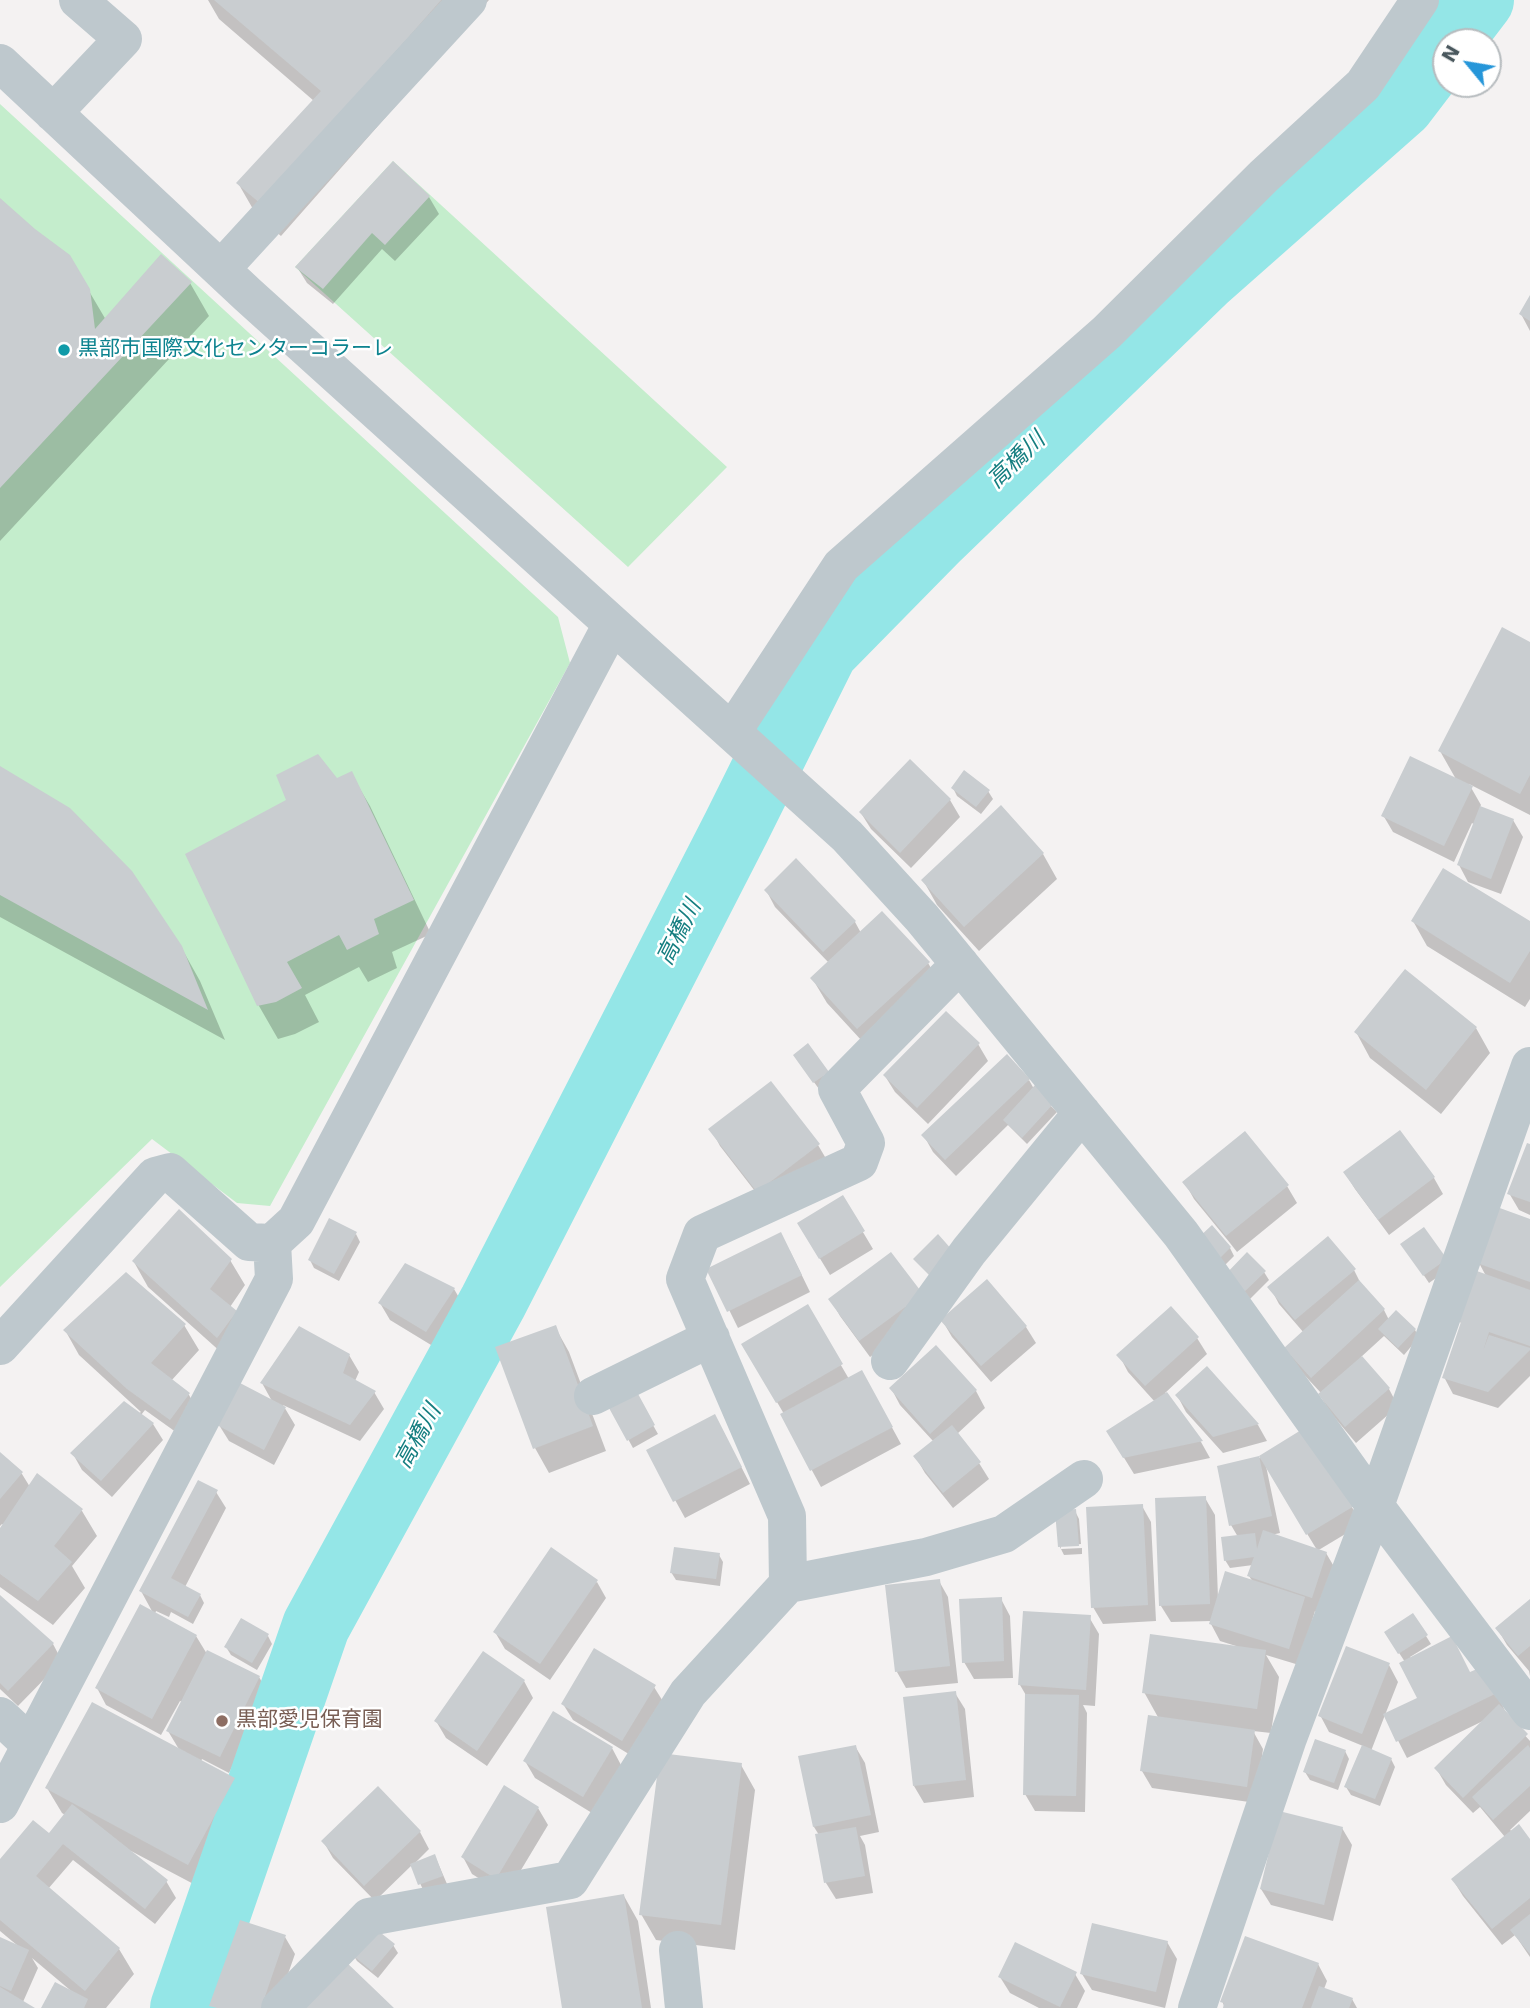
<!DOCTYPE html>
<meta charset="utf-8">
<style>
body{margin:0}
#map{position:relative;width:1530px;height:2008px;overflow:hidden;background:#f4f2f2;font-family:"DejaVu Sans",sans-serif}
canvas{display:block}
.north{position:absolute;left:1432px;top:28px;width:70px;height:70px;box-sizing:border-box;background:#fff;border:2px solid #b7bcbf;border-radius:50%;rotate:300deg;font-size:19px;font-weight:700;line-height:28px;text-align:center;color:#4a585e}
.north::after{content:'';display:block;margin:auto;width:24px;height:32px;background:#2696d9;clip-path:polygon(50% 0,100% 100%,50% 72%,0 100%)}
</style>
<div id="map">
<canvas width="1530" height="2008"></canvas>
<div class="north">N</div>
</div>
<script>
const ctx = document.querySelector('canvas').getContext('2d');
ctx.lineJoin = 'round';
function paint(path, color) { ctx.fillStyle = color; ctx.fill(path, 'evenodd'); }
const shape = rows => new Path2D(rows.map(r => 'M' + r).join(''));
function trace(path, color, width, dash) { ctx.strokeStyle = color; ctx.lineWidth = width; ctx.lineCap = dash ? 'butt' : 'round'; ctx.setLineDash(dash || []); ctx.stroke(path); }
function write(font, color, halo, rows, align = 'center') {
  ctx.font = font + ' "DejaVu Sans","Noto Sans JP",sans-serif'; ctx.lineWidth = 5; ctx.setLineDash([]); ctx.textBaseline = 'middle'; ctx.strokeStyle = halo; ctx.fillStyle = color; for (const [text, x, y, turn = 0] of rows) {
    ctx.save(); ctx.translate(x, y); ctx.rotate((+turn || 0) * Math.PI / 180); ctx.textAlign = isNaN(turn) ? turn : align; if (halo) ctx.strokeText(text, 0, 0); ctx.fillText(text, 0, 0); ctx.restore();
  }
}
const green = shape([
 [0,104,558,617,570,663,270,1206,237,1203,152,1139,0,1287],
 [393,161,727,467,628,567,295,267]
]);
const shadow = shape([
 [208,0,489,0,281,236,257,216,238,183,314,101,219,19],
 [393,164,429,197,439,214,395,261,382,249,333,304,307,283,297,267],
 [0,200,34,231,69,257,106,320,190,283,209,316,0,541],
 [1530,298,1530,331,1521,314],
 [1530,644,1530,815,1469,784,1481,805,1480,807,1513,820,1523,837,1501,894,1468,882,1459,865,1475,825,1472,823,1454,862,1393,832,1383,815,1457,781,1440,751],
 [910,762,950,800,960,817,911,868,871,829,861,813],
 [0,768,181,947,200,981,225,1040,0,917],
 [351,774,370,806,431,934,392,952,397,968,368,982,359,967,305,995,319,1022,295,1034,278,1039,259,1006,187,854],
 [953,788,988,791,993,799,981,814,957,796],
 [1043,854,1057,879,979,951,937,905,923,880],
 [766,890,855,922,861,933,928,963,943,988,873,1053,827,1003,812,978,829,963,775,907],
 [1413,921,1530,923,1530,999,1525,1007,1427,946],
 [1476,1028,1490,1053,1441,1114,1370,1058,1356,1032],
 [978,1044,988,1061,928,1124,895,1092,885,1076],
 [800,1063,832,1080,819,1089],
 [1029,1080,1034,1089,1057,1112,1027,1144,1008,1125,956,1176,933,1152,924,1136],
 [770,1083,818,1145,828,1162,768,1208,720,1146,711,1129],
 [1530,1146,1530,1215,1519,1210,1509,1193],
 [1345,1173,1434,1178,1443,1194,1389,1235,1355,1189],
 [1185,1183,1287,1186,1297,1203,1237,1252,1230,1243,1228,1244,1230,1243,1194,1199],
 [842,1197,873,1249,830,1275,799,1224],
 [1530,1221,1530,1376,1498,1408,1453,1394,1444,1377,1462,1325,1459,1320,1486,1276,1479,1263],
 [356,1234,360,1242,339,1281,314,1268,310,1260],
 [1328,1239,1354,1270,1363,1288,1384,1310,1389,1320,1415,1330,1419,1337,1404,1355,1384,1336,1361,1357,1389,1389,1398,1406,1356,1443,1329,1411,1320,1395,1321,1393,1296,1366,1286,1349,1304,1333,1279,1304,1270,1287],
 [1228,1244,1234,1256,1222,1268,1204,1247],
 [1403,1244,1450,1268,1429,1283],
 [790,1251,810,1292,738,1328,709,1269],
 [891,1255,931,1312,870,1357,840,1316,831,1300],
 [230,1260,245,1285,230,1307,236,1313,232,1362,148,1287,134,1262],
 [1264,1272,1269,1280,1247,1302,1230,1285],
 [454,1289,464,1306,436,1348,390,1320,380,1303],
 [807,1307,849,1379,871,1389,901,1444,821,1487,782,1415,784,1414,743,1344],
 [942,1320,1026,1327,1036,1343,991,1382,952,1337],
 [184,1325,199,1350,171,1381,189,1395,198,1411,180,1435,145,1410,141,1415,153,1424,163,1440,112,1497,82,1470,73,1454,141,1412,79,1355,65,1330],
 [555,1327,569,1352,606,1451,549,1473,535,1448],
 [1197,1338,1207,1354,1165,1393,1201,1442,1210,1458,1134,1474,1118,1448,1155,1402,1128,1372,1119,1355],
 [936,1347,976,1391,985,1408,957,1434,979,1463,989,1479,953,1508,925,1473,915,1456,933,1441,900,1405,891,1388],
 [349,1355,359,1372,355,1381,374,1392,384,1409,360,1441,283,1405,295,1425,274,1465,229,1441,219,1425,273,1403,262,1383],
 [1207,1368,1258,1425,1267,1441,1223,1453,1186,1412,1177,1395],
 [636,1395,658,1434,633,1448,611,1408],
 [1305,1429,1362,1524,1317,1551,1326,1553,1336,1570,1321,1613,1315,1611,1299,1665,1266,1655,1279,1677,1271,1733,1253,1731,1263,1749,1256,1803,1152,1788,1142,1771,1159,1719,1144,1692,1236,1648,1236,1646,1220,1641,1211,1624,1212,1621,1171,1622,1161,1606,1205,1498,1215,1515,1218,1598,1253,1582,1249,1576,1253,1565,1230,1568,1225,1560,1238,1537,1231,1525,1259,1458],
 [1266,1466,1317,1550,1271,1535,1280,1533],
 [724,1433,750,1484,685,1518,648,1451],
 [0,1454,22,1474,30,1487,38,1476,82,1511,97,1536,72,1566,85,1588,53,1625,0,1587,0,1531,4,1525,2,1524,0,1526],
 [216,1492,226,1508,185,1587,200,1595,204,1603,193,1624,171,1612,169,1617,156,1611,155,1614,196,1636,207,1654,259,1677,269,1694,229,1773,202,1759,201,1762,234,1780,248,1805,203,1889,131,1851,130,1852,166,1881,176,1898,155,1924,73,1860,48,1889,119,1949,134,1974,106,2008,43,2008,70,1990,32,1958,38,1968,23,2002,32,2008,0,2008,0,1939,18,1946,0,1931,0,1862,49,1835,65,1815,62,1813,47,1788,180,1751,168,1731,183,1702,180,1701,161,1735,106,1705,97,1688,153,1613,141,1591],
 [1142,1506,1151,1522,1156,1621,1103,1624,1093,1607],
 [1075,1511,1079,1519,1081,1544,1061,1546,1061,1549,1060,1547],
 [1082,1548,1082,1554,1064,1555,1061,1549],
 [719,1555,723,1562,720,1586,676,1580,671,1572],
 [939,1581,948,1597,958,1683,906,1688,897,1672],
 [597,1582,606,1598,550,1680,505,1649,495,1632],
 [0,1598,53,1644,62,1661,18,1706,0,1689],
 [1001,1599,1010,1616,1013,1678,974,1679,964,1662],
 [1530,1602,1530,1676,1529,1671,1507,1645,1497,1628],
 [1089,1617,1099,1634,1095,1706,1083,1705,1087,1713,1085,1812,1035,1811,1025,1794,1027,1697,1020,1685],
 [1386,1633,1426,1636,1431,1644,1410,1657,1411,1659,1470,1674,1493,1685,1505,1711,1503,1711,1530,1741,1530,1811,1510,1830,1530,1841,1530,1957,1515,1935,1502,1945,1463,1896,1453,1880,1505,1837,1480,1807,1473,1813,1446,1785,1436,1768,1483,1721,1407,1758,1385,1715,1371,1751,1391,1759,1395,1767,1380,1806,1351,1795,1346,1787,1363,1746,1329,1732,1320,1715,1389,1665,1398,1682,1385,1715,1419,1699,1405,1662],
 [268,1636,272,1644,257,1670,231,1655,226,1647],
 [524,1681,533,1698,487,1766,446,1738,436,1721],
 [654,1687,664,1703,632,1756,573,1720,563,1704],
 [955,1693,965,1709,974,1797,924,1803,914,1786],
 [855,1746,865,1763,879,1832,860,1836,865,1845,873,1893,836,1899,826,1883,817,1836,819,1835,814,1827,800,1758],
 [612,1748,621,1765,592,1813,535,1778,525,1761],
 [1345,1751,1349,1759,1338,1790,1310,1780,1305,1772],
 [741,1765,755,1790,735,1950,656,1940,641,1914],
 [538,1808,548,1825,506,1895,472,1874,463,1857],
 [1342,1828,1352,1845,1333,1921,1271,1905,1261,1889],
 [420,1832,429,1849,413,1865,435,1856,447,1884,424,1892,412,1865,375,1901,333,1858,323,1841],
 [624,1896,638,1921,651,2008,563,2008],
 [285,1937,295,1954,276,2008,213,2008,211,2005],
 [1167,1942,1177,1959,1165,2008,1092,1990,1082,1974],
 [393,1945,398,1953,378,1978,357,1961,352,1953],
 [1318,1964,1327,1981,1324,1989,1352,1999,1357,2008,1225,2008,1222,2001],
 [1075,1974,1085,1991,1077,2008,1039,2008,1010,1993,1000,1977]
]);
const river = shape([
 [1448,42,1480,0],
 [184,2008,316,1626,493,1302,736,828,824,651,937,536,1204,278,1401,104,1446,45]
]);
const building = shape([
 [214,0,441,0,261,204,236,183,321,91],
 [393,161,430,196,385,245,372,233,323,289,295,267],
 [0,198,35,229,70,255,90,289,95,329,161,254,192,282,0,488],
 [1530,295,1530,321,1519,314],
 [1502,627,1530,642,1530,775,1520,794,1438,751],
 [318,754,337,778,352,771,414,900,374,919,379,934,347,950,339,935,287,962,302,988,276,1002,257,1006,185,854,286,800,276,775],
 [1410,756,1473,786,1444,846,1381,816],
 [910,759,951,799,900,853,859,812],
 [0,766,70,808,132,871,182,946,208,1010,0,895],
 [964,770,990,790,976,807,951,788],
 [1001,805,1044,853,964,927,921,880],
 [1480,806,1514,819,1491,879,1457,865],
 [796,858,856,921,823,952,764,890],
 [1443,868,1530,921,1530,951,1510,983,1411,921],
 [882,911,930,962,857,1029,810,978],
 [1405,969,1477,1027,1426,1090,1354,1032],
 [946,1011,980,1043,917,1108,883,1075],
 [808,1043,829,1072,813,1083,793,1055],
 [1007,1054,1030,1079,945,1160,921,1135],
 [771,1081,820,1144,757,1192,708,1129],
 [1035,1085,1054,1103,1022,1138,1003,1120],
 [1400,1130,1435,1177,1378,1220,1343,1172],
 [1245,1131,1289,1185,1226,1236,1182,1182],
 [1527,1143,1530,1144,1530,1202,1507,1194],
 [843,1195,865,1231,819,1259,797,1223],
 [1497,1207,1530,1219,1530,1282,1477,1263],
 [179,1209,232,1259,210,1289,237,1311,217,1338,132,1261],
 [329,1218,357,1232,334,1274,308,1260],
 [1212,1225,1231,1247,1217,1261,1197,1239],
 [1424,1227,1447,1259,1423,1276,1400,1244],
 [781,1232,802,1275,727,1312,706,1269],
 [938,1234,953,1251,929,1275,913,1259],
 [1328,1236,1356,1269,1295,1320,1267,1287],
 [891,1252,923,1294,859,1341,828,1299],
 [1247,1252,1266,1271,1241,1295,1223,1277],
 [405,1263,455,1288,426,1332,378,1303],
 [1474,1270,1530,1290,1530,1346,1489,1332,1483,1351,1489,1335,1530,1348,1530,1350,1488,1392,1442,1378,1461,1322,1457,1320],
 [126,1272,186,1324,151,1363,190,1393,170,1420,127,1389,63,1330],
 [987,1279,1027,1326,981,1366,940,1320],
 [1359,1280,1385,1309,1311,1378,1284,1348],
 [808,1304,843,1364,776,1403,741,1344],
 [1171,1306,1199,1337,1145,1386,1116,1355],
 [1396,1310,1416,1329,1398,1348,1378,1329],
 [556,1325,593,1426,533,1449,495,1347],
 [299,1326,350,1354,343,1373,376,1391,350,1425,260,1383],
 [936,1345,977,1390,930,1434,889,1388],
 [1362,1356,1390,1388,1345,1427,1318,1394],
 [1207,1366,1259,1424,1213,1437,1175,1395],
 [862,1370,893,1427,810,1471,780,1414],
 [240,1383,286,1407,264,1450,217,1425],
 [637,1392,655,1425,627,1441,609,1408],
 [1167,1392,1203,1441,1123,1458,1106,1431],
 [124,1401,154,1423,101,1481,70,1453],
 [715,1414,742,1467,673,1502,646,1450],
 [952,1425,981,1462,943,1493,913,1456],
 [1306,1427,1354,1506,1306,1535,1259,1456,1272,1516,1229,1526,1217,1466,1259,1456],
 [0,1452,23,1472,0,1499],
 [37,1473,83,1509,54,1546,72,1562,38,1601,0,1574,0,1528],
 [198,1480,218,1490,171,1578,201,1594,188,1617,139,1591],
 [1206,1496,1210,1604,1159,1606,1155,1498],
 [1143,1504,1148,1605,1091,1608,1086,1507],
 [1076,1509,1079,1546,1058,1547,1055,1511],
 [1263,1530,1327,1552,1312,1598,1247,1576,1254,1557,1224,1561,1221,1537,1255,1533,1257,1549],
 [551,1547,598,1580,540,1664,493,1632],
 [674,1547,720,1553,716,1579,670,1573],
 [1225,1571,1305,1597,1289,1649,1209,1624],
 [940,1579,950,1666,895,1672,885,1585],
 [0,1595,54,1643,8,1691,0,1683],
 [1002,1597,1004,1661,962,1663,959,1599],
 [1530,1599,1530,1646,1518,1656,1495,1628],
 [140,1604,197,1635,152,1719,95,1688],
 [1023,1611,1091,1615,1086,1690,1018,1685],
 [1413,1613,1428,1635,1398,1654,1384,1632],
 [241,1618,269,1634,252,1663,224,1647],
 [1150,1634,1266,1650,1257,1709,1142,1693],
 [1452,1636,1470,1672,1484,1666,1497,1693,1396,1742,1383,1714,1417,1698,1399,1663],
 [1346,1646,1390,1663,1362,1734,1318,1716],
 [594,1648,656,1685,622,1741,561,1704],
 [207,1650,260,1676,220,1757,166,1731],
 [483,1651,525,1680,477,1751,434,1721],
 [956,1691,966,1780,913,1786,903,1697],
 [1025,1694,1079,1695,1076,1796,1023,1795],
 [92,1702,235,1778,188,1865,45,1788],
 [1499,1704,1528,1734,1463,1798,1434,1768],
 [553,1711,613,1747,583,1797,523,1761],
 [1148,1715,1255,1730,1247,1787,1140,1771],
 [1315,1739,1346,1750,1334,1783,1303,1772],
 [856,1745,871,1815,813,1827,798,1756],
 [1362,1745,1392,1758,1375,1799,1344,1787],
 [1528,1745,1530,1748,1530,1786,1493,1820,1472,1797],
 [660,1753,742,1763,721,1925,639,1915],
 [504,1785,539,1807,496,1879,461,1857],
 [378,1786,421,1831,364,1886,321,1841],
 [72,1804,168,1880,145,1909,63,1844,36,1876,120,1948,85,1991,0,1920,0,1859,33,1820,49,1833],
 [1279,1811,1343,1827,1324,1905,1260,1889],
 [1519,1824,1530,1839,1530,1898,1492,1929,1451,1879],
 [856,1827,865,1876,824,1883,815,1834],
 [435,1854,443,1876,418,1885,410,1864],
 [624,1894,642,2008,562,2008,546,1907],
 [1530,1914,1530,1954,1510,1930],
 [240,1920,286,1935,261,2008,217,2008,209,2006],
 [1092,1923,1168,1941,1156,1992,1080,1974],
 [372,1926,395,1944,372,1971,350,1953],
 [1245,1936,1319,1963,1302,2008,1223,2008,1224,2003,1220,2002],
 [0,1937,29,1950,11,1991,0,1986],
 [1015,1942,1077,1972,1060,2007,998,1977],
 [344,1960,394,2008,305,2008],
 [55,1982,88,1999,84,2008,41,2008],
 [1319,1986,1353,1998,1349,2008,1311,2008],
 [0,1987,35,2008,0,2008]
]);
const minor = shape([
 [0,63,248,295,847,836,922,918,1181,1234,1375,1506,1530,1711],
 [53,113,123,39,78,0],
 [221,269,468,0],
 [732,732,841,566,1107,332,1264,176,1363,85,1420,0],
 [960,964,837,1089,866,1143,859,1162,702,1234,685,1279,787,1516,788,1584,926,1557,1004,1534,1084,1479],
 [0,1346,155,1176,170,1172,249,1242,272,1243],
 [890,1361,969,1251,1082,1113],
 [593,1396,711,1338],
 [0,1716,31,1745],
 [0,1804,274,1279,272,1243,296,1221,612,624],
 [678,1950,684,2008],
 [280,2008,369,1917,570,1880,688,1693,788,1584],
 [1197,2008,1288,1738,1375,1506,1530,1066]
]);
const markers = [
 [64,350,7,"#0f9aa8"],
 [222,1721,7,"#8d6e63"]
];
const cultureNames = [
 ["黒部市国際文化センターコラーレ",78,350]
];
const educationNames = [
 ["黒部愛児保育園",236,1721]
];
const waterNames = [
 ["高橋川",1017,461,-44],
 ["高橋川",680,933,-63],
 ["高橋川",419,1437,-61]
];
paint(green, '#c4edcc');
paint(shadow, '#0003');
trace(river, '#94e6e7', 68);
paint(building, '#c9cdd0');
trace(minor, '#bec8cd', 38);
for (const [x, y, r, color] of markers) { const dot = new Path2D(); dot.arc(x, y, r, 0, 2 * Math.PI); ctx.fillStyle = color; ctx.fill(dot); trace(dot, '#fff', 2.5); }
write('21px', '#0d838f', '#fff', cultureNames, 'left');
write('21px', '#785e54', '#fff', educationNames, 'left');
write('italic 23px', '#157e80', '#fff', waterNames);
</script>
